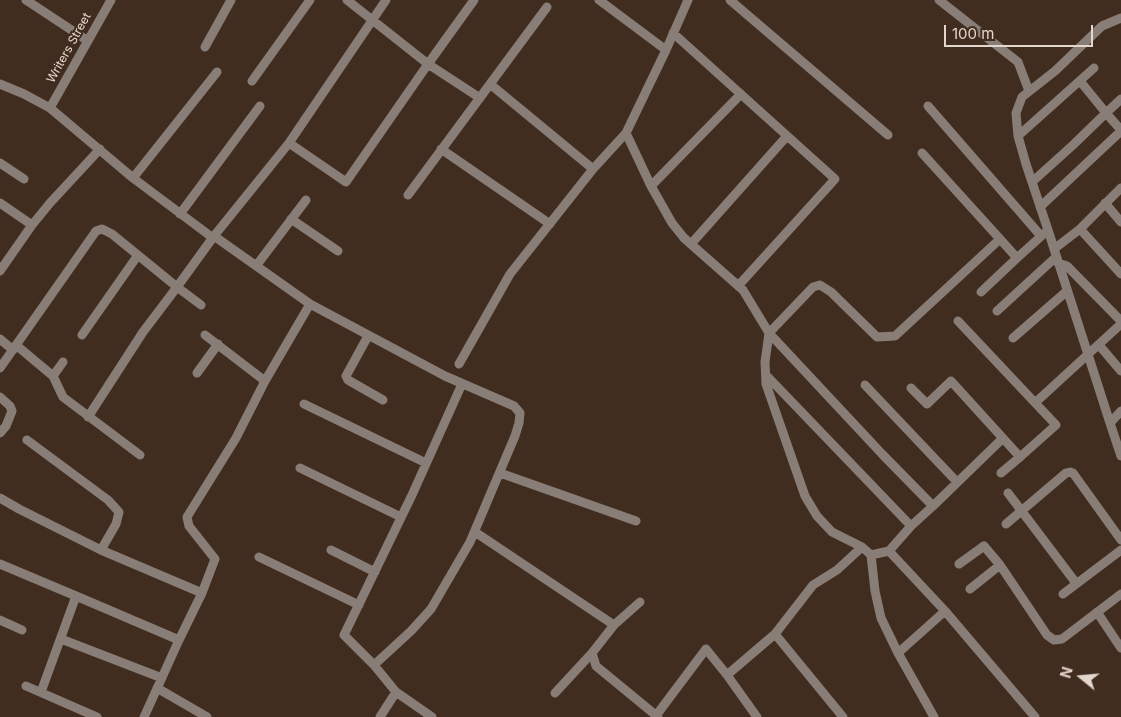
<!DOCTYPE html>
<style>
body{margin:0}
#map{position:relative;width:1121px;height:717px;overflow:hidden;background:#412d1f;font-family:Inter,sans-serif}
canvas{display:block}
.north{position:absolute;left:1056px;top:652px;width:50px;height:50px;-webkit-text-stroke:4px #412d1f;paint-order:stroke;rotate:287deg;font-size:14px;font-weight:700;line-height:20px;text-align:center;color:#e3d6cd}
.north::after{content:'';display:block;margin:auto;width:18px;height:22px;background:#e3d6cd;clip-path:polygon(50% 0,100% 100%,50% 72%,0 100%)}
.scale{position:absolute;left:944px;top:25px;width:149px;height:22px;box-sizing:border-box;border:2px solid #e3d6cd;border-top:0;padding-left:6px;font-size:15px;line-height:18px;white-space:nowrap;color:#e3d6cd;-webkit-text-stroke:4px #412d1f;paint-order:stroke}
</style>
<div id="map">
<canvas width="1121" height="717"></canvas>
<div class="north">N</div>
<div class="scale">100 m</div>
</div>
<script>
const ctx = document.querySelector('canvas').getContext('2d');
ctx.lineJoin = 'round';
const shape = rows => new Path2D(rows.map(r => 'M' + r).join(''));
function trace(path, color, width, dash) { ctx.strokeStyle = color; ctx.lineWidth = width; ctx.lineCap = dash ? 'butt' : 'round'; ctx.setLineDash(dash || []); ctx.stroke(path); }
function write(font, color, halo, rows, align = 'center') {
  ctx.font = font + ' Inter,sans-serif'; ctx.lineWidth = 4; ctx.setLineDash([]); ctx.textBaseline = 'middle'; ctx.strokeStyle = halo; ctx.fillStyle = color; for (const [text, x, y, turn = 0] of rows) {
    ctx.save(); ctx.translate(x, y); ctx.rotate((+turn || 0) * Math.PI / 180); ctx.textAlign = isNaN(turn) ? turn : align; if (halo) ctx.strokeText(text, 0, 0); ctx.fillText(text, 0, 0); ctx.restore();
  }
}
const minor = shape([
 [26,0,88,41],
 [347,0,428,64,474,0],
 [599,0,666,50],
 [730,0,888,135],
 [939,0,1018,62,1029,91],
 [673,33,835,179,738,286],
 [205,47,231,0],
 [252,81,310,0],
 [1080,81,1106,113,1121,99],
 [0,84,24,94,50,108,133,178,213,238],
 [490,84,593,169],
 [928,106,1041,236],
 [50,108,111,0],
 [626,133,651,186,672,223,684,238,743,290,769,333,765,362,766,384,805,496,817,516,832,532,862,547,871,555,875,591,881,618,898,653,934,717],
 [1018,136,1094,68],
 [289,143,346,182,428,64,480,98],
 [441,149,550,224],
 [922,153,1000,239],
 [0,163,24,179],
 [133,178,217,72],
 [1032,182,1073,145,1106,113,1121,130],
 [651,186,741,94],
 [408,195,547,7],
 [0,203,32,225],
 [1105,203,1121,222],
 [1040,207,1121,131],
 [180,214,260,106],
 [291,219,338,251],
 [1080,229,1121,188],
 [1048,230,1110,423],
 [214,236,310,304,445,376,514,406,520,413,519,423,515,436,470,542,431,609,411,631,374,665,344,635,412,495,462,384],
 [691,244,787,136],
 [1054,249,1080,229,1121,274],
 [1058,263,1067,266,1121,321],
 [256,266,306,200],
 [0,271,32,225,50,203,100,149],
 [981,292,1017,258],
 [997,311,1056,257],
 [82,335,138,255],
 [205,335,265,381,310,304],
 [368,336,346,376,348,380,383,400],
 [1013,338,1067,291],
 [0,339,13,350],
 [16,345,53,376,63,397,140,455],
 [1099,345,1121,371],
 [459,364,510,274,593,169,626,133,666,50,688,0],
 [0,368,96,231,102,229,112,234,177,287,214,236,289,143,386,0],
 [197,373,218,344],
 [766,375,911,526],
 [53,376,63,362],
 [865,385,957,482],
 [911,388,927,404,951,381,1020,457,1056,425,958,321],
 [0,397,10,406,12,411,6,426,0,433],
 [1036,402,1121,324],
 [304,404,426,463],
 [1121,411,1110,423,1121,456],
 [88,417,143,332,177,287,201,305],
 [27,440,108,500,119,512,116,524,101,550],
 [300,468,401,517],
 [500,473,636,521],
 [1001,473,1020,457],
 [1008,493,1076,583],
 [0,498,19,509,101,550,202,593,179,640,76,596],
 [933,506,1002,439],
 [1006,524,1066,473,1070,472,1073,473,1121,540],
 [475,532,614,625,592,653,596,666,658,717],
 [331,550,375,572],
 [889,551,945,611,1035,717],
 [871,555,889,551,911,526,933,506,883,455,769,333,813,287,820,285,831,292,877,337,895,336,1000,239,1017,258,1048,230,1026,164,1018,136,1016,113,1022,97,1055,71,1102,26,1121,18],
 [259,557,359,605],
 [0,564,76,596,41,692],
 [959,564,984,546,1000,565,1047,635,1054,640,1062,639,1121,594],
 [970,589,1000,565],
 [202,593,215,559,189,526,187,517,236,438,265,381],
 [1063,594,1121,550],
 [1097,612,1121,648],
 [0,620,22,630],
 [614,625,640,602],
 [61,639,162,678],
 [898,653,945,611],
 [374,665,396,692,432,717],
 [727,675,757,717],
 [26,686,97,717],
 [157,688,207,717],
 [555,693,592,653],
 [144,717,179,640],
 [380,717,396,692],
 [655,717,706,649,727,675,775,634],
 [843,717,775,634,813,585,837,570,862,547]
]);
const streetNames = [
 ["Writers Street",69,48,-61]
];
trace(minor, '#887e77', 9);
write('12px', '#e3d6cd', '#412d1f', streetNames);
</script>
